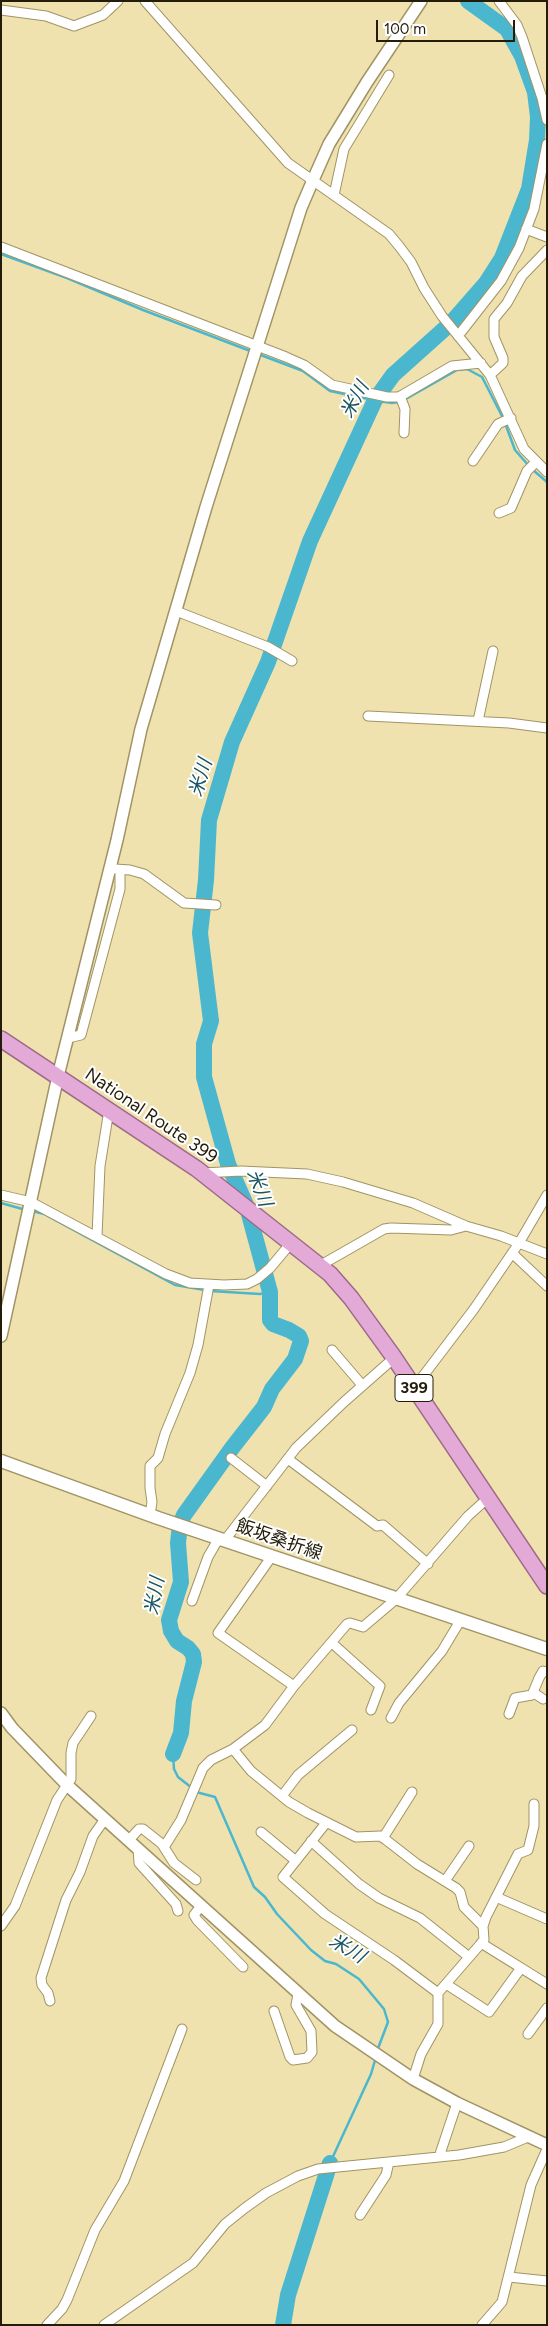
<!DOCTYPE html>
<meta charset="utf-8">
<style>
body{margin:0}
#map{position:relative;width:548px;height:2326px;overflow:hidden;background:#efe2af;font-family:Figtree,sans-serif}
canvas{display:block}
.frame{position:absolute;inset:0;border:2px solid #221c09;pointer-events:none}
.scale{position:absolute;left:376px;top:20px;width:139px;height:22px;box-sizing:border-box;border:2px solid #221c09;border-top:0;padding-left:6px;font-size:15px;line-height:18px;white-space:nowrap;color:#221c09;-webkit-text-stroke:4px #fff;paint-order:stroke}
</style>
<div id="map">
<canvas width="548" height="2326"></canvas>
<div class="frame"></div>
<div class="scale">100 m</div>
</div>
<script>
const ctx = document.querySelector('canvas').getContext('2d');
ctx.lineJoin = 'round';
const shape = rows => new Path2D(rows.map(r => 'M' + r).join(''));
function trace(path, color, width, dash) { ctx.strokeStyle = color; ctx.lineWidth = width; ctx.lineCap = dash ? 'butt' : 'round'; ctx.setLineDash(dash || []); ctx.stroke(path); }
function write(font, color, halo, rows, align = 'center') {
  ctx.font = font + ' Figtree,"Noto Sans JP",sans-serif'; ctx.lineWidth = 4; ctx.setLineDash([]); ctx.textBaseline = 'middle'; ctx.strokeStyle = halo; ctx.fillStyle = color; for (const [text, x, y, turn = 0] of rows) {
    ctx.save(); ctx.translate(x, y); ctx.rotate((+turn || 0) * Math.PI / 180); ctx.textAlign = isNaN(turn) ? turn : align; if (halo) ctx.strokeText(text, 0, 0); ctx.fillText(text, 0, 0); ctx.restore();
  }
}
const stream = shape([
 [1,254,67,278,143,310,253,352],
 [258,354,303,371,330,391,378,401,392,403,399,402],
 [404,400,457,370,467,369,482,377,503,418],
 [505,423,515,450,529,466],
 [533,470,547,482],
 [1,1203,26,1210],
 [32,1211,44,1214,175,1285,205,1290],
 [210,1291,260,1294,270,1292],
 [173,1754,174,1769,178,1777,192,1788],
 [196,1792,215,1797,254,1887,265,1897,277,1914,311,1950,325,1961,336,1964,359,1979,384,2009,388,2022,377,2051],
 [330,2163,371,2074,376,2057]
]);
const river = shape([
 [173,1754,181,1733,184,1701,194,1662,193,1654,188,1648,177,1641,171,1631,169,1620,181,1582,178,1543,180,1524,184,1515,232,1448,264,1407,272,1389,295,1359,301,1341,299,1336,289,1330,273,1324,270,1320,270,1292,247,1207,228,1164,204,1077,204,1044,211,1021,200,933,206,880,209,820,232,742,268,662,310,541,375,400,393,375,451,323,486,283,502,258,529,189,537,140,538,117,535,92,522,56,507,29,468,1],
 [283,2325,288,2295,330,2163]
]);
const minor = shape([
 [145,1,288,163,389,234,399,246,411,262,424,288,442,316,490,375,524,449,547,472],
 [499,1,517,25,522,37,542,98,547,120],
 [1,10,46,16,74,26,103,15,118,1],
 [334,195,344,149,389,75],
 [526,229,547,237],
 [1,247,286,357,304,365,332,385,387,397,399,397,452,366,481,363],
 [458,336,501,281,519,248,534,209,547,144],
 [490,375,503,363,503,358,494,337,494,319,507,303,522,276,547,250],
 [400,396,405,409,404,433],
 [473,461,498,424,511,418],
 [499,513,511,508,527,471,536,462],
 [176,611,268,647,292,661],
 [368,716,509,723,547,728],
 [478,721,493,651],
 [115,869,130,870,144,874,184,903,216,905],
 [68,1038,81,1035,120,889,120,870],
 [203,1173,241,1171,307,1174,343,1182,413,1203,466,1226,501,1236,547,1254],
 [1,1195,31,1202,166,1274,190,1283,224,1285,247,1284,257,1279,270,1268,291,1243],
 [97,1236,100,1166,109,1110],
 [512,1253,547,1286],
 [321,1265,384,1229,391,1228,451,1230,466,1226],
 [332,1350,362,1385],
 [414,1388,474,1309,519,1243,547,1195],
 [231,1458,267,1486],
 [288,1459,377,1526,383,1525,428,1564],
 [150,1515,152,1502,150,1488,150,1466,158,1458,165,1434,190,1373,198,1345,209,1285],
 [225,1540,296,1448,344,1402,394,1358],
 [272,1556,218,1633,294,1686],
 [192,1601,208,1557,219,1538],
 [332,1643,380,1686,371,1710],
 [534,1693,543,1699],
 [509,1714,515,1698,532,1695,539,1678,543,1671,547,1672],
 [391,1718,399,1703,442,1651,460,1621],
 [233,1749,251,1771,289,1802,308,1813,356,1837,381,1836,417,1864,456,1888,460,1892,464,1907,483,1926],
 [282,1796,298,1775,352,1730],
 [326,1823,283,1877,325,1914,394,1960,438,1993],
 [261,1832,296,1861],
 [383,1838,412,1792],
 [129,1840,139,1829,143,1829,162,1844,166,1844,181,1820,203,1768,211,1760,233,1749,265,1725,294,1686,347,1624,350,1623,363,1627,396,1599,468,1516,488,1498],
 [311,1841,359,1884,379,1898,420,1918,469,1957],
 [162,1844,174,1863,196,1880],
 [138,1848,139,1863,176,1904,178,1911],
 [445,1881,469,1846],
 [496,1897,547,1919],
 [201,1906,194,1915,197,1920,243,1967],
 [1,1926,15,1906,57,1800,71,1779,71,1753,73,1743,91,1716],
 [481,1943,547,1984],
 [446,1984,489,2012,521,1968],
 [50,2001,48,1993,42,1985,41,1978,66,1900,80,1872,93,1836,105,1819],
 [274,2011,290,2057,293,2060,307,2058,312,2052,311,2031,296,2005,298,1994],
 [528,2034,547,2008],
 [413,2079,421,2054,438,2024,438,1993,484,1940,483,1926,486,1917,518,1854,528,1850,534,1826,534,1804],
 [439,2157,457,2103],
 [360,2215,386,2175,389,2162],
 [509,2277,547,2281],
 [47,2325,62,2309,67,2300,95,2230,124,2181,182,2029],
 [104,2325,193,2263,225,2224,245,2208,266,2193,298,2176,318,2169,459,2155,504,2147,528,2137],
 [482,2325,502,2302,531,2185,547,2149]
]);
const tertiary = shape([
 [1,1336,58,1076,117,840,141,729,206,507,301,208,313,180,329,144,367,82,421,1],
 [1,1713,12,1728,67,1785,335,2026,413,2079,457,2103,547,2145]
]);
const secondary = shape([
 [1,1461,158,1518,547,1649]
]);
const trunk = shape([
 [1,1039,197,1169,330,1274,351,1298,393,1356,547,1586]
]);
const shields = [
 [414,1388,38]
];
const shieldNames = [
 ["399",414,1388]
];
const streetNames = [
 ["National Route 399",151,1116,34],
 ["飯坂桑折線",279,1540,19]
];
const waterNames = [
 ["米川",355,400,-61],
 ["米川",201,778,-73],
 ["米川",259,1188,69],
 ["米川",155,1596,-80],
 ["米川",347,1949,31]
];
trace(stream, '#4bb7cf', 2.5);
trace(river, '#4bb7cf', 16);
trace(minor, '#a19464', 11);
trace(tertiary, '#a19464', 14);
trace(secondary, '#a19464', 15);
trace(trunk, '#9c6a88', 18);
trace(minor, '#fff', 9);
trace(tertiary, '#fff', 11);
trace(secondary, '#fff', 12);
trace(trunk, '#e4aad7', 15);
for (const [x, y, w] of shields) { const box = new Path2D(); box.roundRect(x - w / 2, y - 13.5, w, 27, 4); ctx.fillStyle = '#fff'; ctx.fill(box); trace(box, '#221c09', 1); }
write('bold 16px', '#221c09', null, shieldNames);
write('18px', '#221c09', '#fff', streetNames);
write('italic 19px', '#1a5764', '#fff', waterNames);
</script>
